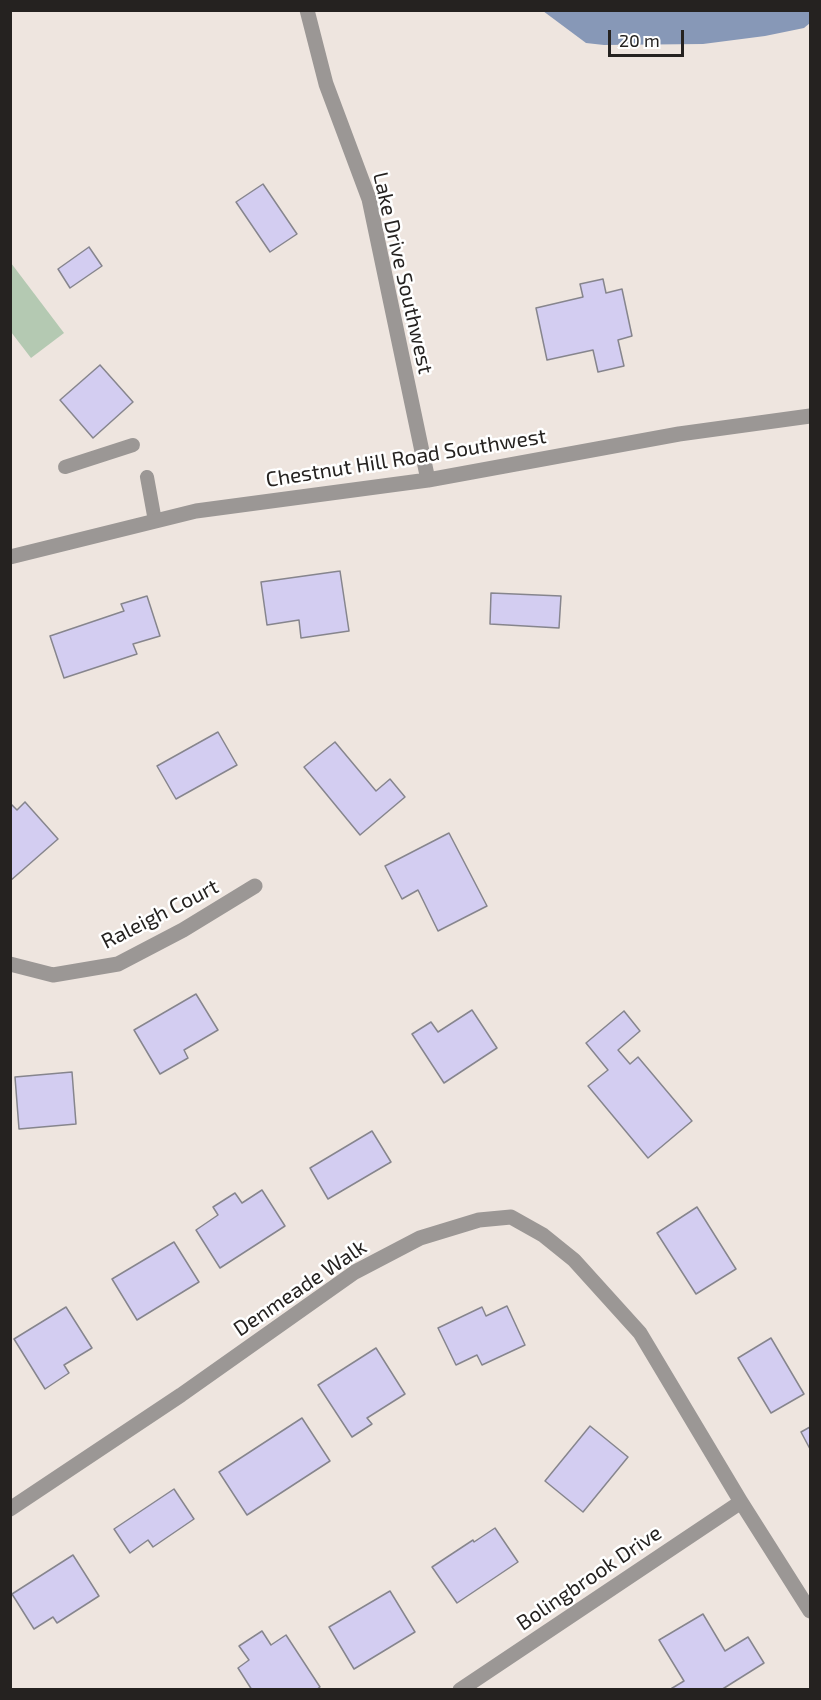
<!DOCTYPE html>
<style>
body{margin:0}
#map{position:relative;width:821px;height:1700px;overflow:hidden;background:#eee5df;font-family:"Exo 2",sans-serif}
canvas{display:block}
.frame{position:absolute;inset:0;border:12px solid #252220;pointer-events:none}
.scale{position:absolute;left:608px;top:30px;width:76px;height:27px;box-sizing:border-box;border:3px solid #252220;border-top:0;padding-left:8px;font-size:18px;line-height:21px;white-space:nowrap;color:#252220;-webkit-text-stroke:4px #fff;paint-order:stroke}
</style>
<div id="map">
<canvas width="821" height="1700"></canvas>
<div class="frame"></div>
<div class="scale">20 m</div>
</div>
<script>
const ctx = document.querySelector('canvas').getContext('2d');
ctx.lineJoin = 'round';
function paint(path, color) { ctx.fillStyle = color; ctx.fill(path, 'evenodd'); }
const shape = rows => new Path2D(rows.map(r => 'M' + r).join(''));
function trace(path, color, width, dash) { ctx.strokeStyle = color; ctx.lineWidth = width; ctx.lineCap = dash ? 'butt' : 'round'; ctx.setLineDash(dash || []); ctx.stroke(path); }
function write(font, color, halo, rows, align = 'center') {
  ctx.font = font + ' "Exo 2",sans-serif'; ctx.lineWidth = 5; ctx.setLineDash([]); ctx.textBaseline = 'middle'; ctx.strokeStyle = halo; ctx.fillStyle = color; for (const [text, x, y, turn = 0] of rows) {
    ctx.save(); ctx.translate(x, y); ctx.rotate((+turn || 0) * Math.PI / 180); ctx.textAlign = isNaN(turn) ? turn : align; if (halo) ctx.strokeText(text, 0, 0); ctx.fillText(text, 0, 0); ctx.restore();
  }
}
const green = shape([
 [11,263,64,333,31,358,11,332]
]);
const water = shape([
 [810,10,810,23,804,28,765,36,703,44,604,45,586,43,543,11]
]);
const building = shape([
 [263,184,297,234,270,252,236,202,263,184],
 [89,247,102,266,70,288,58,269,89,247],
 [603,279,606,293,622,289,632,336,618,340,624,366,598,372,593,350,547,360,536,308,583,297,580,284,603,279],
 [100,365,133,402,93,438,60,400,100,365],
 [340,571,349,631,301,638,299,620,267,625,261,582,340,571],
 [491,593,561,596,559,628,490,624,491,593],
 [147,596,160,636,133,644,137,654,64,678,50,636,124,611,121,604,147,596],
 [218,732,237,765,176,799,157,766,218,732],
 [335,742,376,791,390,779,405,797,360,835,304,767,335,742],
 [25,802,58,839,10,881,10,803,17,810,25,802],
 [449,833,487,906,438,931,418,890,402,899,385,866,449,833],
 [196,994,218,1030,184,1050,188,1058,160,1074,134,1030,196,994],
 [472,1010,497,1048,444,1083,412,1034,431,1022,438,1032,472,1010],
 [624,1011,640,1031,618,1050,630,1064,638,1057,692,1121,648,1158,588,1086,608,1070,586,1043,624,1011],
 [72,1072,76,1124,19,1129,15,1077,72,1072],
 [372,1131,391,1162,328,1199,310,1168,372,1131],
 [262,1190,285,1226,220,1268,196,1230,218,1215,213,1207,235,1193,242,1203,262,1190],
 [697,1207,736,1269,696,1294,657,1233,697,1207],
 [174,1242,199,1282,137,1320,112,1279,174,1242],
 [507,1306,525,1345,482,1365,477,1355,456,1365,438,1328,482,1307,486,1316,507,1306],
 [66,1307,92,1348,64,1365,69,1373,45,1389,14,1339,66,1307],
 [771,1338,804,1394,771,1413,738,1358,771,1338],
 [376,1348,405,1394,367,1418,372,1424,352,1437,318,1385,376,1348],
 [302,1418,330,1461,247,1515,219,1472,302,1418],
 [590,1426,628,1457,583,1512,545,1481,590,1426],
 [810,1427,810,1449,801,1432,810,1427],
 [174,1489,194,1519,153,1547,148,1540,130,1553,114,1529,174,1489],
 [495,1528,518,1562,457,1603,432,1567,473,1540,474,1542,495,1528],
 [73,1555,99,1596,57,1623,53,1617,34,1629,12,1594,73,1555],
 [390,1591,415,1632,354,1669,329,1627,390,1591],
 [703,1614,725,1651,748,1637,764,1663,721,1690,669,1690,684,1681,659,1640,703,1614],
 [262,1631,271,1645,286,1635,320,1687,316,1690,252,1690,238,1668,249,1660,239,1646,262,1631]
]);
const service = shape([
 [65,467,133,445],
 [147,477,155,521]
]);
const minor = shape([
 [307,10,326,84,369,199,428,480],
 [10,557,196,511,428,480,679,434,810,416],
 [10,964,53,975,118,964,183,930,255,886],
 [10,1509,181,1395,355,1272,420,1238,479,1220,511,1217,543,1235,574,1260,640,1333,741,1502,810,1611],
 [460,1690,741,1502]
]);
const streetNames = [
 ["Lake Drive Southwest",403,273,77],
 ["Chestnut Hill Road Southwest",406,458,-9],
 ["Raleigh Court",160,914,-27],
 ["Denmeade Walk",300,1288,-34],
 ["Bolingbrook Drive",589,1578,-34]
];
paint(green, '#b4c9b2');
paint(water, '#8798b7');
paint(building, '#d3cdf1');
trace(building, '#86858d', 1.5);
trace(service, '#9b9795', 14);
trace(minor, '#9b9795', 15);
write('21px', '#252220', '#fff', streetNames);
</script>
